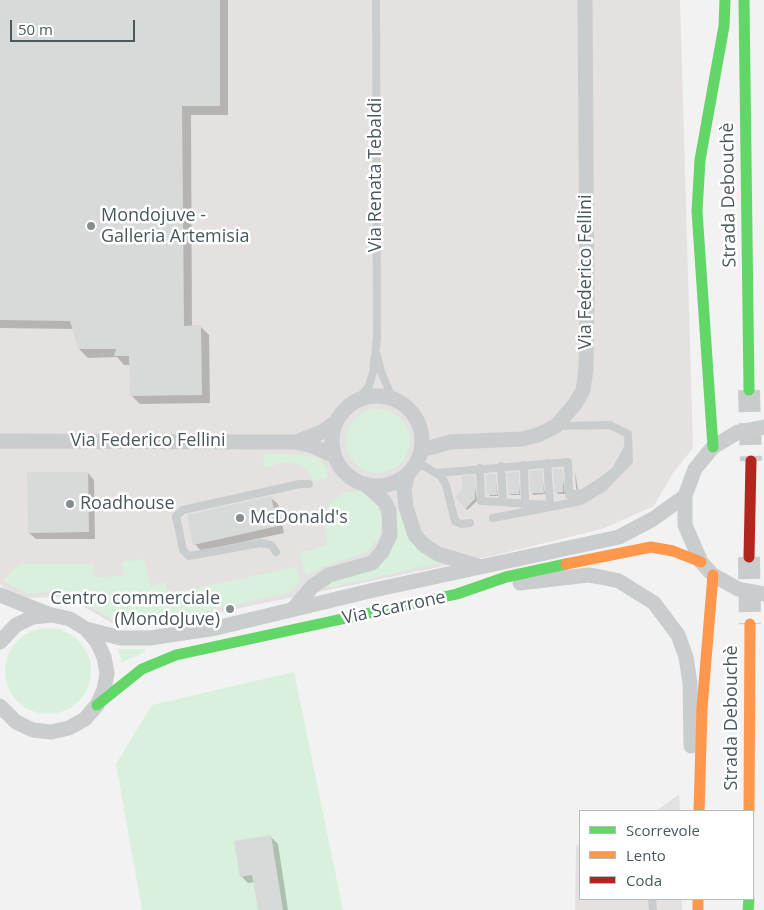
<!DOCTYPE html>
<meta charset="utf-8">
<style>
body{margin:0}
#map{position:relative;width:764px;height:910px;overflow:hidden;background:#f2f2f2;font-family:"Open Sans",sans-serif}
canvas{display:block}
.legend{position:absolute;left:579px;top:810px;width:175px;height:90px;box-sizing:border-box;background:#fff;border:1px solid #b7bdbf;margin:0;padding:6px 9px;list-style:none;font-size:15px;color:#4a595e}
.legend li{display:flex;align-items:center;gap:10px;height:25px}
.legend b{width:25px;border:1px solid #b7bdbf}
.scale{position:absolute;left:10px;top:20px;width:125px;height:22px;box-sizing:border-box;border:2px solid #4a595e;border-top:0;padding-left:6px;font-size:15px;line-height:18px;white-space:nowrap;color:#4a595e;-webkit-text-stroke:4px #fff;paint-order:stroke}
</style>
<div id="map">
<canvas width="764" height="910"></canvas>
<ul class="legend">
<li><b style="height:6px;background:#63d668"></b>Scorrevole</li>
<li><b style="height:6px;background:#ff974d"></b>Lento</li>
<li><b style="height:6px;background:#b3261e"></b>Coda</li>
</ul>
<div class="scale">50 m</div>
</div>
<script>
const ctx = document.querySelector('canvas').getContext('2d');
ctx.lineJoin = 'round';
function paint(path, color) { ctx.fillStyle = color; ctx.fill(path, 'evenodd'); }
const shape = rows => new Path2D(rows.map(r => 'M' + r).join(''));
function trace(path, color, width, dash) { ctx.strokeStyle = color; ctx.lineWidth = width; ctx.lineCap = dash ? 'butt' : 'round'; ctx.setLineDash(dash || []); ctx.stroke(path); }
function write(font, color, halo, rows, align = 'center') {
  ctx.font = font + ' "Open Sans",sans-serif'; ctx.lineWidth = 5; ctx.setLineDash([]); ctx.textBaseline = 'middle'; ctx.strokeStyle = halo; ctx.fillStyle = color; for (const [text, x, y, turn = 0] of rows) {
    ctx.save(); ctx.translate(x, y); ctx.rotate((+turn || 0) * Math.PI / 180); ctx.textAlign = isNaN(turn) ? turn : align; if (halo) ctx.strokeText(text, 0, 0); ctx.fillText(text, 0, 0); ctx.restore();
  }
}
const commercial = shape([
 [0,0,680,0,693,448,672,474,654,506,602,529,492,556,149,627,119,627,79,604,59,597,27,598,5,589,0,584],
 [679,794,680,811,656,811,666,804],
 [580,844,580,899,682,899,682,910,575,910,576,845]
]);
const green = shape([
 '346 441a32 32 0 1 1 64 0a32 32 0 1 1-64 0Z',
 [263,453,310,456,320,459,327,468,327,477,315,482,308,471,301,465,286,462,264,468],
 [360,491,375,500,382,518,380,536,367,552,323,567,306,576,300,552,316,549,326,544,327,536,322,518,329,505,342,493],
 [402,511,418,549,440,563,327,588,331,582,367,572,385,560,398,536,396,513],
 [144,559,151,586,165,582,168,594,296,567,300,582,291,592,168,620,131,623,120,622,110,618,80,601,59,592,28,594,3,581,19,564,93,564,94,577,123,576,122,562],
 '5 671a43 43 0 1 1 86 0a43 43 0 1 1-86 0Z',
 [118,649,145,649,145,652,122,662],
 [294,672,343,910,142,910,116,764,152,705]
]);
const shadow = shape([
 [0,0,228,0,228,115,191,115,192,327,200,326,209,335,210,403,140,404,131,395,131,365,124,365,117,357,88,358,79,349,74,329,0,328],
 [562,470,565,494,558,494,556,492],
 [541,471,545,494,533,495,532,493],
 [575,471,578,490,577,490,576,488],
 [88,473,94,480,95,539,36,539,29,533],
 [518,473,520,495,511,495,509,494],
 [495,475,498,496,490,496,488,494],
 [474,477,477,501,467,510,456,497],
 [271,498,278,504,284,533,201,551,195,544],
 [271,837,278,844,288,910,259,910,255,882,248,883,241,876]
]);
const building = shape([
 [0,0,220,0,220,106,182,106,184,326,201,325,202,395,130,396,129,356,114,356,116,349,78,349,70,321,0,320],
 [553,469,563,469,563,492,555,493],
 [542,470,544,493,530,493,530,471],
 [27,472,88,472,89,532,28,533],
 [519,472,519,494,508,494,507,473],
 [486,474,496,474,497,495,486,495],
 [475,475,475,499,465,509,455,497,462,490,462,476],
 [271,496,278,526,193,545,187,515],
 [271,835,283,910,258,910,252,875,240,877,234,841]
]);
const primaryTunnel = shape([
 [749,390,751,461],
 [749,557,750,624]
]);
const lane = shape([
 [377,355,381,372,392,397],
 [358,399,368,388,373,373,377,338,376,0],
 [417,462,441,476,446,485,455,521,461,524,470,523],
 [547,463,550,505],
 [524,465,525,503],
 [501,466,503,502],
 [480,468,481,501,549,505],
 [436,473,568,462,569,495,583,493,599,483,616,470,627,449],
 [493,518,581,501,604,487,629,461,628,434,610,425,558,426],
 [276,552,271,545,261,543,189,556,183,550,176,516,183,510,300,484,309,484],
 [652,899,653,910]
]);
const street = shape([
 '332 441a45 45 0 1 1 90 0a45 45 0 1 1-90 0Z',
 [764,427,738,432,713,447,695,469,685,496,685,525,701,562,713,575,738,589,764,594],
 [0,441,296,442,313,446,334,456],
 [296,442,322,432,335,423],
 [421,450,451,442,522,439,538,435,556,426,575,404,583,390,586,369,587,295,585,0],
 [408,474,404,489,406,507,415,535,424,545,438,554,481,567],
 [520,583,588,575,601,577,619,581,654,603,678,635,686,657,690,683,691,746],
 [0,595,48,614],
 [292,610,313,586,329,575,372,563,382,552,390,535,389,511,385,502,366,485],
 [86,629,121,638,150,638,216,628,374,590,619,537,653,519,685,496],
 [0,642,16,625,33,617,52,615,70,619,86,629,97,642,104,657,107,673,104,690,97,705,85,719,69,728,51,732,33,730,16,722,0,706]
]);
const fast = shape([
 [744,0,749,390],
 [713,447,697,211,700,160,724,26,725,0],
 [97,705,142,669,176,655,457,594,506,577,566,564],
 [748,910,749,899]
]);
const slow = shape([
 [566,564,651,547,673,551,701,562],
 [699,811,702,708,713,575],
 [749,811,750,624],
 [698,899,698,910]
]);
const jam = shape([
 [749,557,751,461]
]);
const markers = [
 [91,226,5,"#858f92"],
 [70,504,5,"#858f92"],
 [240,518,5,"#858f92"],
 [230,609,5,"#858f92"]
];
const streetNames = [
 ["Via Renata Tebaldi",376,175,-90],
 ["Strada Debouchè",729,195,-91],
 ["Via Federico Fellini",586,272,-90],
 ["Via Federico Fellini",148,441],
 ["Via Scarrone",394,608,-12],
 ["Strada Debouchè",732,718,-90]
];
const poiNames = [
 ["Mondojuve -",101,216],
 ["Galleria Artemisia",101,237],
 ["Roadhouse",80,504],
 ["McDonald's",250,518],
 ["Centro commerciale",220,599,"right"],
 ["(MondoJuve)",220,620,"right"]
];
paint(commercial, '#e4e1e0');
paint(green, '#d8f0dc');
paint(shadow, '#0003');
paint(building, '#d8dada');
trace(primaryTunnel, '#c8cccd', 22, [22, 11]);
trace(lane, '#cacdce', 8);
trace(street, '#cacdce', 15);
trace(fast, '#63d668', 11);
trace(slow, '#ff974d', 11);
trace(jam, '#b3261e', 11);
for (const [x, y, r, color] of markers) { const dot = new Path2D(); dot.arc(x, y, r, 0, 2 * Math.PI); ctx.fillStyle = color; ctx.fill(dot); trace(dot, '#fff', 2); }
write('18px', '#4a595e', '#fff', streetNames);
write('18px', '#4a595e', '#fff', poiNames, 'left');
</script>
